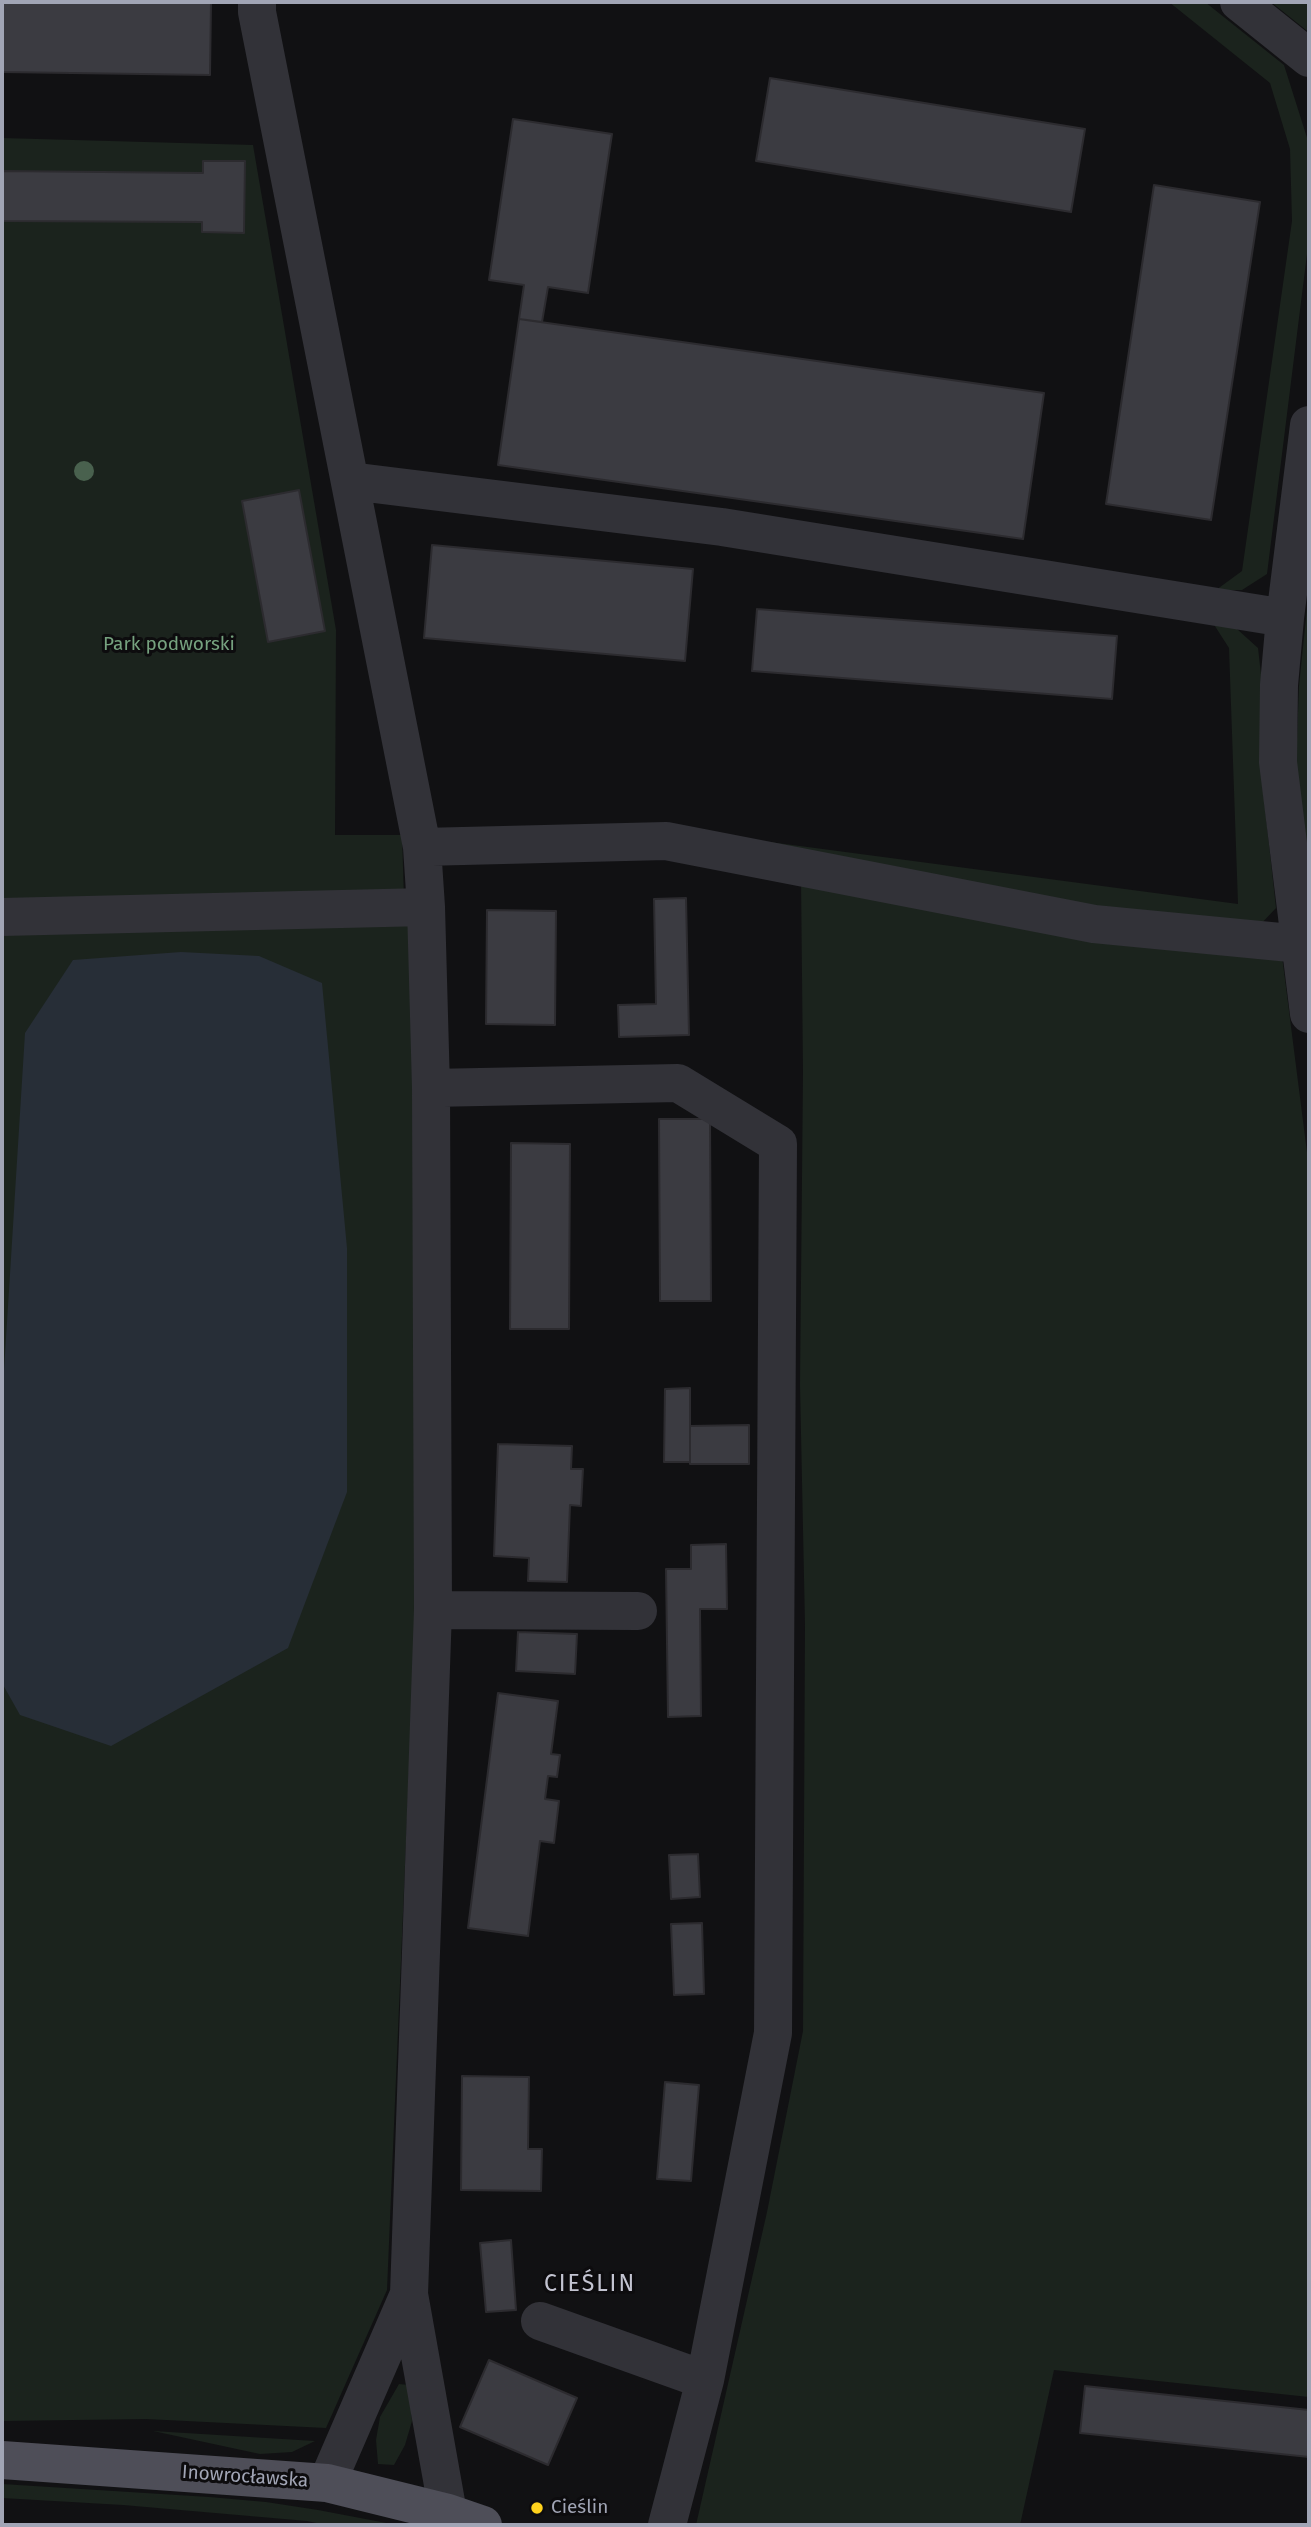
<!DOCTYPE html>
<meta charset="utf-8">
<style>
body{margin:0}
#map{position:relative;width:1311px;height:2527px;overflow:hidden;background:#111113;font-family:"Fira Sans",sans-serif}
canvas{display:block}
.frame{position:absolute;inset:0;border:4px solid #a1a5b5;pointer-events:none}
</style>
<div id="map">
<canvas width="1311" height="2527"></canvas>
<div class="frame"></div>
</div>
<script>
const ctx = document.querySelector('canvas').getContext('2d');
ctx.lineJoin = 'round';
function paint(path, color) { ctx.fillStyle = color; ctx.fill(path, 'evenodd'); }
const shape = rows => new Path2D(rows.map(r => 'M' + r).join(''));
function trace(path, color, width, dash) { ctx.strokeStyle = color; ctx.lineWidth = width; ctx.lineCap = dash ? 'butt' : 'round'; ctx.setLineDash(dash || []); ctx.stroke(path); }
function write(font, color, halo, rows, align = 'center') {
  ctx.font = font + ' "Fira Sans",sans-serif'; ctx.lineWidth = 6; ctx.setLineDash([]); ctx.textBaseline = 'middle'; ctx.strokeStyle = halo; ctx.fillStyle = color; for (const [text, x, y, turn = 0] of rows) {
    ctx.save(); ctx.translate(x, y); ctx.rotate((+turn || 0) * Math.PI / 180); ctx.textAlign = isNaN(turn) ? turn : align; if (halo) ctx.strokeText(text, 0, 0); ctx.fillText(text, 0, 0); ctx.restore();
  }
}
const green = shape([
 [1169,2,1205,2,1284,65,1309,144,1309,238,1267,574,1242,590,1216,590,1242,571,1292,221,1290,149,1270,83],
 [1271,2,1309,3,1309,31,1306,30],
 [2,138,253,145,336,630,335,835,402,835,404,899,2,905],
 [1309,589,1309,873,1296,766,1299,686],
 [1211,620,1227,620,1258,648,1262,683,1260,762,1276,908,1259,926,1094,909,664,828,1238,904,1229,648],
 [801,880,1282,956,1309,1168,1309,2397,1054,2370,1020,2525,696,2525,767,2212,803,2031,805,1625,800,1385,803,1072],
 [412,915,416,1606,387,2290,326,2428,146,2419,2,2421,2,926],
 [399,2384,409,2385,412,2421,405,2445,394,2465,378,2464,376,2440,380,2417],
 [153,2431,315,2441,292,2452,260,2454],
 [2,2484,209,2497,266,2502,318,2510,397,2525,326,2525,307,2521,123,2505,2,2498]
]);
const water = shape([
 [181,952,259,956,322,983,347,1248,347,1492,288,1648,111,1746,20,1715,2,1683,2,1402,25,1033,73,960]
]);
const building = shape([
 [2,2,211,2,210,75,2,72,2,2],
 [770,78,1085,129,1071,212,756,161,770,78],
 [513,119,612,134,588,293,548,287,542,322,519,319,524,285,489,280,513,119],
 [203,161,245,161,244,233,202,232,202,222,2,221,2,171,203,173,203,161],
 [1154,185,1260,202,1211,520,1106,504,1154,185],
 [519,319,1044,393,1023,539,498,465,519,319],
 [299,490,325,631,268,642,242,501,299,490],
 [432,545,693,569,685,661,424,638,432,545],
 [757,609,1117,636,1112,699,752,671,757,609],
 [686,898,689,1035,619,1037,618,1005,656,1004,654,899,686,898],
 [487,910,556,911,555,1025,486,1024,487,910],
 [659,1119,710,1119,711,1301,660,1301,659,1119],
 [511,1143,570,1144,569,1329,510,1329,511,1143],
 [690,1388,690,1462,664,1462,665,1389,690,1388],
 [749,1425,749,1464,690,1464,690,1426,749,1425],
 [498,1444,572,1446,571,1469,583,1469,581,1506,570,1505,567,1582,528,1581,529,1558,494,1556,498,1444],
 [726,1544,727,1609,700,1609,701,1716,668,1717,666,1569,691,1569,691,1545,726,1544],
 [518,1632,577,1634,575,1674,516,1671,518,1632],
 [498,1693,558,1701,551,1754,560,1755,557,1777,548,1776,545,1799,559,1801,554,1843,540,1841,528,1936,468,1928,498,1693],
 [698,1854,700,1897,671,1899,669,1855,698,1854],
 [702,1923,704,1994,674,1995,671,1924,702,1923],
 [462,2076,529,2077,528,2149,542,2149,541,2191,461,2190,462,2076],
 [665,2082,699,2085,691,2181,657,2179,665,2082],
 [511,2240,516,2310,486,2312,480,2243,511,2240],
 [489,2360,577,2398,548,2465,460,2427,489,2360],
 [1085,2386,1309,2410,1309,2457,1080,2433,1085,2386]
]);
const minor = shape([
 [257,2,257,12,422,847,426,907,431,1088,433,1610,409,2294,327,2483],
 [1239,2,1309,58],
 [1309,425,1285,618,1279,685,1278,762,1309,1014],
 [350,481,722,527,1285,618],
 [422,847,666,841,1094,924,1301,944],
 [2,917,426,907],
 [431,1088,678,1083,778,1144,773,2033,705,2380],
 [433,1610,638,1611],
 [409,2294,448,2513],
 [540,2321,705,2380,667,2525]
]);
const major = shape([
 [2,2460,327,2483,448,2513,483,2525]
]);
const trees = [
 [84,471]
];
const markers = [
 [537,2508,7,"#ffd21d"]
];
const parkNames = [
 ["Park podworski",169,645]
];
const streetNames = [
 ["Inowrocławska",245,2477,4]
];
const poiNames = [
 ["Cieślin",551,2508]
];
const quarterNames = [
 ["CIEŚLIN",590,2285]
];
paint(green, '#1b231d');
paint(water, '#272e37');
paint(building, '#3b3b41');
trace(building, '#2c2b2f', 2);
trace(minor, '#323238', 38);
trace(major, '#4e4e58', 38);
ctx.fillStyle = '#49614e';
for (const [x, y] of trees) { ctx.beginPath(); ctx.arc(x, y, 10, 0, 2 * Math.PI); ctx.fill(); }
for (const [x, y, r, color] of markers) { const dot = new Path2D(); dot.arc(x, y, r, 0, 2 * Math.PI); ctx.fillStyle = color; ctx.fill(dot); trace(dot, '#0d0c0e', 2.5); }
write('19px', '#76a27f', '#0d0c0e', parkNames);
write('19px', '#a1a5b5', '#0d0c0e', streetNames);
write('19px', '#a1a5b5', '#0d0c0e', poiNames, 'left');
ctx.letterSpacing = '2px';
write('23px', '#c3c4d1', '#0d0c0e', quarterNames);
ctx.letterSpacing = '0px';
</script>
